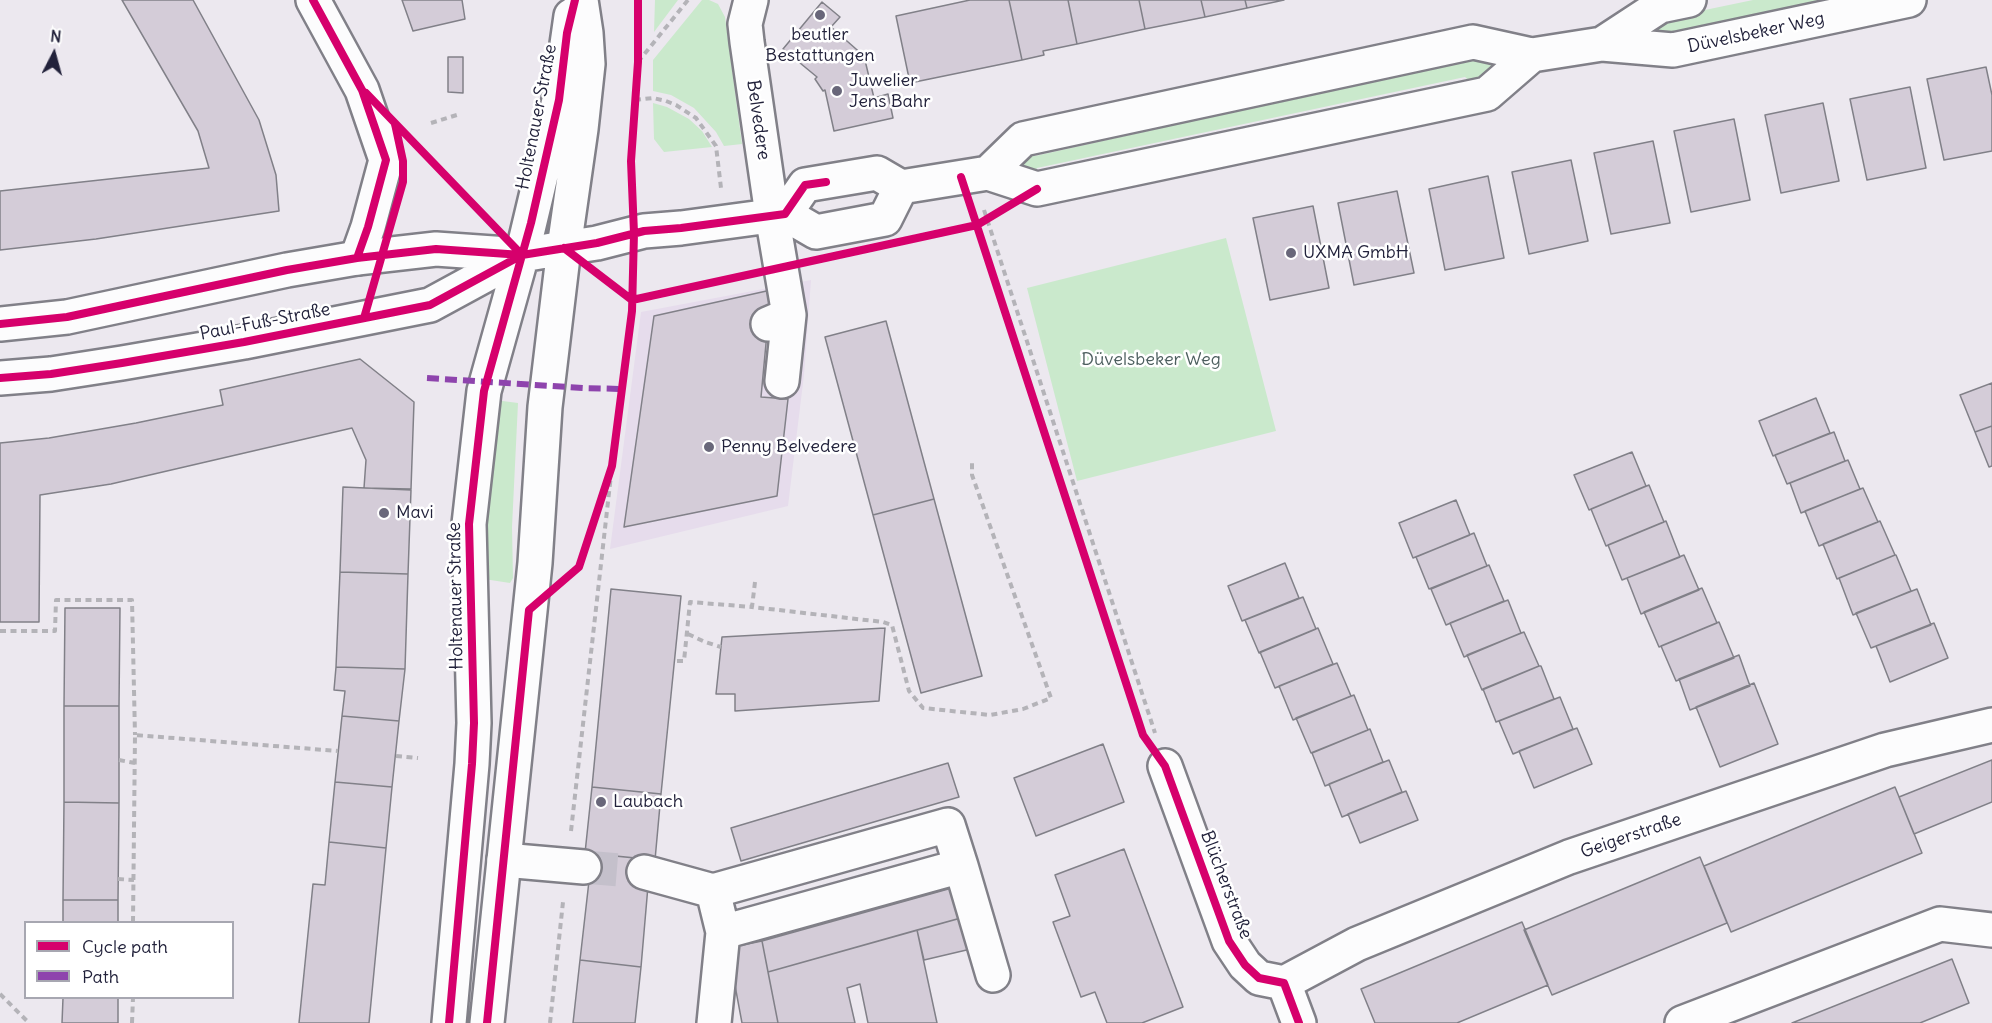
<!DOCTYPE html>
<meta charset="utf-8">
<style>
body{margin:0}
#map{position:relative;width:1992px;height:1023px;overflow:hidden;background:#ece8ef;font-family:Delius,sans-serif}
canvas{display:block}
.legend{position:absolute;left:24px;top:921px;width:210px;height:78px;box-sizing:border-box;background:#fff;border:2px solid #a7a7b1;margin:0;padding:8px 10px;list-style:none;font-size:18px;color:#22223b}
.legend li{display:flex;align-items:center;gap:12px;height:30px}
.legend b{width:30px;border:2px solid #a7a7b1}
.north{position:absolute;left:24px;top:24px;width:60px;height:60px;-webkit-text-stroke:4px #fff;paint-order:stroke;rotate:6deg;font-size:16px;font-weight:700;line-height:24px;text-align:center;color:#22223b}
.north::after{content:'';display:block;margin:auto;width:21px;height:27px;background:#22223b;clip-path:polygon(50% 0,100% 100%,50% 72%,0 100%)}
</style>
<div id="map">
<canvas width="1992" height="1023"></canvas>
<ul class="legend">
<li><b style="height:8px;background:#d6006c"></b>Cycle path</li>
<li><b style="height:8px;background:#8e44ad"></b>Path</li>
</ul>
<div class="north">N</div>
</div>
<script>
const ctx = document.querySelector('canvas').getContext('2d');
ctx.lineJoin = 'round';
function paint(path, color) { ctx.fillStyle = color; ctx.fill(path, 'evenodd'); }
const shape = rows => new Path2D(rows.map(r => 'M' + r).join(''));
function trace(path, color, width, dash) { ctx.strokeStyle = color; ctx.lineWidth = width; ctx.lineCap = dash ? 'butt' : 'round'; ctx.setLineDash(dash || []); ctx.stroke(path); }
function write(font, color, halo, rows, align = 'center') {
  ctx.font = font + ' Delius,sans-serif'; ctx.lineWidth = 5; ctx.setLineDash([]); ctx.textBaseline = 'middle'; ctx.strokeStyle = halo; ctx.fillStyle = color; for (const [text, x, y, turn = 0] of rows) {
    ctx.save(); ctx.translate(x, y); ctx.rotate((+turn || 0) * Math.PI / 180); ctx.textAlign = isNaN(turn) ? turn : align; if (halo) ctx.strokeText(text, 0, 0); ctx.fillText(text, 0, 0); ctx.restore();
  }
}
const built = shape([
 [811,280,804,375,788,506,610,549,641,312]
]);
const green = shape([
 [655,0,678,0,654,32],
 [702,0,709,0,718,4,725,17,742,144,724,146,716,132,694,108,671,95,653,91,653,60],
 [1753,0,1833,0,1679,31,1678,41,1636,29,1676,16],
 [1469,54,1499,64,1474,85,1465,77,1037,168,1035,174,1011,165,1030,152,1035,156,1462,61],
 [653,103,667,107,689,119,702,131,712,147,664,152,654,139],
 [1226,238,1276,431,1077,481,1027,288],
 [487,399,518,403,512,527,513,578,510,583,484,579]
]);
const building = shape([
 [122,0,193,0,259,120,276,175,279,211,96,239,0,250,0,191,209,168,198,131,122,0],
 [402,0,462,0,465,19,413,31,402,0],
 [970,0,1009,0,1022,60,910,83,896,16,970,0],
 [1009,0,1068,0,1077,44,1043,51,1044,55,1022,60,1009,0],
 [1068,0,1139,0,1145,29,1077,44,1068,0],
 [1139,0,1201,0,1205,17,1145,29,1139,0],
 [1201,0,1245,0,1247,8,1205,17,1201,0],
 [1245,0,1284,0,1247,8,1245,0],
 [822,2,840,17,831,27,864,56,874,98,888,94,893,118,834,131,825,90,823,91,815,79,817,77,783,49,822,2],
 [448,57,463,57,463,93,448,92,448,57],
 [1986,67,1992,95,1992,151,1944,160,1927,79,1986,67],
 [1910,87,1926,168,1867,180,1850,99,1910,87],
 [1823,103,1839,181,1781,193,1765,115,1823,103],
 [1734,119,1750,200,1691,212,1674,131,1734,119],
 [1653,141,1670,223,1611,234,1594,153,1653,141],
 [1571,160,1588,241,1529,254,1512,172,1571,160],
 [1488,176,1504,258,1445,270,1429,189,1488,176],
 [1397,191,1414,273,1354,285,1338,203,1397,191],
 [1313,206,1329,288,1270,300,1253,218,1313,206],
 [771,290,761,397,788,399,777,496,624,527,654,316,771,290],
 [886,321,934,499,873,515,825,337,886,321],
 [360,359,414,402,411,489,364,488,366,460,352,428,111,484,40,495,39,622,0,622,0,443,49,438,136,423,223,405,220,390,360,359],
 [1992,383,1992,426,1975,432,1960,395,1992,383],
 [1816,398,1830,433,1773,456,1759,421,1816,398],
 [1992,426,1992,466,1989,467,1975,432,1992,426],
 [1834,432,1845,461,1787,484,1775,455,1834,432],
 [1632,452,1646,486,1589,510,1574,475,1632,452],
 [1848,460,1860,489,1801,513,1790,483,1848,460],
 [1649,485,1664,522,1606,546,1591,509,1649,485],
 [343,487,411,490,408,574,340,572,343,487],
 [1863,488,1878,522,1819,546,1805,511,1863,488],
 [934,499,982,676,921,693,873,515,934,499],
 [1456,500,1470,535,1413,558,1399,523,1456,500],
 [1666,521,1680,557,1622,580,1608,545,1666,521],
 [1880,521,1895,555,1837,579,1823,544,1880,521],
 [1474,533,1487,566,1429,589,1416,557,1474,533],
 [1684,555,1699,590,1641,614,1627,578,1684,555],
 [1895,555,1896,555,1911,591,1853,615,1839,578,1895,555],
 [1285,563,1299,598,1242,621,1228,586,1285,563],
 [1489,565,1504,601,1446,625,1431,589,1489,565],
 [340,572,408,574,405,669,336,667,340,572],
 [1702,588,1717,623,1659,647,1644,612,1702,588],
 [611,589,681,596,661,794,592,787,611,589],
 [1917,589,1931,625,1871,648,1856,613,1917,589],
 [1303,597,1316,629,1259,653,1245,620,1303,597],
 [1508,600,1521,633,1464,657,1450,623,1508,600],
 [65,608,120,608,119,706,64,706,65,608],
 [1719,622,1734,658,1676,681,1661,646,1719,622],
 [1934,623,1948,658,1890,682,1876,646,1934,623],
 [885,628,879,701,735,711,735,694,716,694,722,637,885,628],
 [1318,628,1333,664,1275,688,1260,652,1318,628],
 [1524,632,1539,666,1482,690,1467,655,1524,632],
 [1739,655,1750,686,1690,710,1679,679,1739,655],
 [1337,663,1351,696,1293,720,1279,686,1337,663],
 [1539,666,1541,666,1554,699,1496,722,1483,689,1539,666],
 [336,667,405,669,399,721,342,716,345,691,334,690,336,667],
 [1754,683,1778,744,1720,767,1696,707,1754,683],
 [1354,695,1368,730,1311,753,1296,718,1354,695],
 [1560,697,1573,729,1513,754,1499,721,1560,697],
 [64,706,119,706,119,803,64,802,64,706],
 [342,716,399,721,392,787,335,782,342,716],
 [1577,728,1592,764,1534,788,1519,751,1577,728],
 [1370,729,1383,762,1325,786,1312,753,1370,729],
 [1103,744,1124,802,1036,836,1014,778,1103,744],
 [1389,760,1402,792,1342,817,1329,784,1389,760],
 [1992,760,1992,802,1914,834,1899,797,1992,760],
 [948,763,959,797,741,861,731,828,948,763],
 [335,782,392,787,386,848,329,842,335,782],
 [592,787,661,794,655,860,585,853,592,787],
 [1895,787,1922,853,1731,932,1704,866,1895,787],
 [1406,791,1418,820,1360,843,1348,814,1406,791],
 [64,802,119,803,118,900,63,900,64,802],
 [329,842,386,848,369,1023,299,1023,313,884,325,885,329,842],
 [1124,849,1183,1007,1142,1023,1107,1023,1095,992,1081,997,1053,922,1070,916,1055,875,1124,849],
 [585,853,646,859,648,886,641,967,580,960,589,881,585,853],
 [1700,857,1727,923,1552,995,1524,930,1700,857],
 [959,886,968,916,768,972,762,941,959,886],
 [63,900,118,900,118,922,63,922,63,900],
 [968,916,975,948,924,960,917,930,968,916],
 [1522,922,1548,985,1457,1023,1375,1023,1361,989,1522,922],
 [917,930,937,1023,868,1023,860,984,847,988,855,1023,778,1023,768,972,917,930],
 [762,941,778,1023,742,1023,728,948,762,941],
 [1952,959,1969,1003,1920,1023,1792,1023,1952,959],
 [580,960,641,967,635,1023,573,1023,580,960],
 [63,998,118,998,118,1023,62,1023,63,998]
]);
const minorTunnel = shape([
 [584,867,644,872]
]);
const path = shape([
 [638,62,688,0],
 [635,100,653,98,666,101,676,105,696,118,716,146,721,188],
 [431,123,460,114],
 [984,210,1155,733],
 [755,582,752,607,883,622,892,625,909,691,923,708,990,715,1023,709,1051,698,972,475,972,459],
 [0,631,55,631,56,600,132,600,135,735],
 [688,634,705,642,721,647],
 [677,661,684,661,690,602,752,607],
 [396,756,418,758],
 [119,760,135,763],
 [571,831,612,466],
 [118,879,134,880],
 [133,922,135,735,338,751],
 [0,994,29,1023],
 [132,1023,133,998],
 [550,1023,563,902]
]);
const minor = shape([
 [313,0,362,90,386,160,368,227,357,258],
 [581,0,586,33,588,64,581,129,564,248,597,243,644,231,681,228,785,214,816,232,885,219,901,187],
 [751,0,745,24,747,42,772,215,789,315,768,324],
 [1602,44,1660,6,1689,0],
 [988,173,1023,139,1473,42,1532,55,1602,44,1673,50,1909,0],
 [785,214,805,185,877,173,901,187,988,173,1037,189,1487,94,1532,55],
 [522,255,559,100,571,16],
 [782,381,789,315],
 [1165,766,1229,941,1245,965,1259,978,1284,983],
 [504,860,584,867],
 [961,866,993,975],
 [644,872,713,891,948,825,961,866,723,932,713,891],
 [1284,983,1357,944,1569,857,1885,750,1992,725],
 [1284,983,1299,1023],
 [714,1023,723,932],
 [1682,1023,1940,924,1992,930]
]);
const major = shape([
 [0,324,67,317,287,270,357,258,436,249,522,255,564,248,545,407,535,563,487,1023],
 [0,378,51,374,122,363,244,342,430,305,522,255],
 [449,1023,472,764,474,723,469,524,484,391,522,255]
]);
const quiet = shape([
 [427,378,583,388,621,389]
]);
const cycleway = shape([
 [313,0,362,90,386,160,368,227,357,258],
 [366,93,522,255],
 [961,177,1143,735,1165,766,1229,941,1245,965,1259,978,1284,983,1299,1023],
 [564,248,632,300],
 [632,300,977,225,1037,189],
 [364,318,403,182,403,161,395,124],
 [0,324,67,317,287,270,357,258,436,249,522,255,597,243,644,231,681,228,785,214,805,185,826,182],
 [0,378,51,374,122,363,244,342,430,305,522,255],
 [449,1023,472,764,474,723,469,524,484,391,531,223,559,100,567,33,575,0],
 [487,1023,529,610,579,567,612,466,632,311,634,233,631,161,638,62,638,0]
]);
const markers = [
 [820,15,6,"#69677a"],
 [837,91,6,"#69677a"],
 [1291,253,6,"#69677a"],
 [709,447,6,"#69677a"],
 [384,513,6,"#69677a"],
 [601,802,6,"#69677a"]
];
const streetNames = [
 ["Düvelsbeker Weg",1756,33,-12],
 ["Holtenauer Straße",537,117,-79],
 ["Belvedere",758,120,82],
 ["Paul-Fuß-Straße",265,322,-11],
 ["Holtenauer Straße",456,596,-91],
 ["Geigerstraße",1631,836,-19],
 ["Blücherstraße",1226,885,69]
];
const poiNames = [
 ["beutler",820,35,"center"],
 ["Bestattungen",820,56,"center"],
 ["Juwelier",849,81],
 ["Jens Bahr",849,102],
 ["UXMA GmbH",1303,253],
 ["Penny Belvedere",721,447],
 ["Mavi",396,513],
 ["Laubach",613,802]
];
const parkNames = [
 ["Düvelsbeker Weg",1151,360]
];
paint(built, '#e6dcec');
paint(green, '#cae9cc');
paint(building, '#d4ccd8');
trace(building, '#818088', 1.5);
trace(minorTunnel, '#c4c0cb', 33, [33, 16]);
trace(minor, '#818088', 38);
trace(major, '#818088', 38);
trace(path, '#b4b3b8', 4, [6, 4.5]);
trace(minor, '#fcfcfd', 33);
trace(major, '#fcfcfd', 33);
trace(quiet, '#8e44ad', 6, [12, 6]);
trace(cycleway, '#d6006c', 8);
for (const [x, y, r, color] of markers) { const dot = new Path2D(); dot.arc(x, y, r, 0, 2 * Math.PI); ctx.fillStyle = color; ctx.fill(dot); trace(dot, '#fff', 2); }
write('18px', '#22223b', '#fff', streetNames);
write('18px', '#22223b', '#fff', poiNames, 'left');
write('18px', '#4c5e5e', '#fff', parkNames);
</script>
